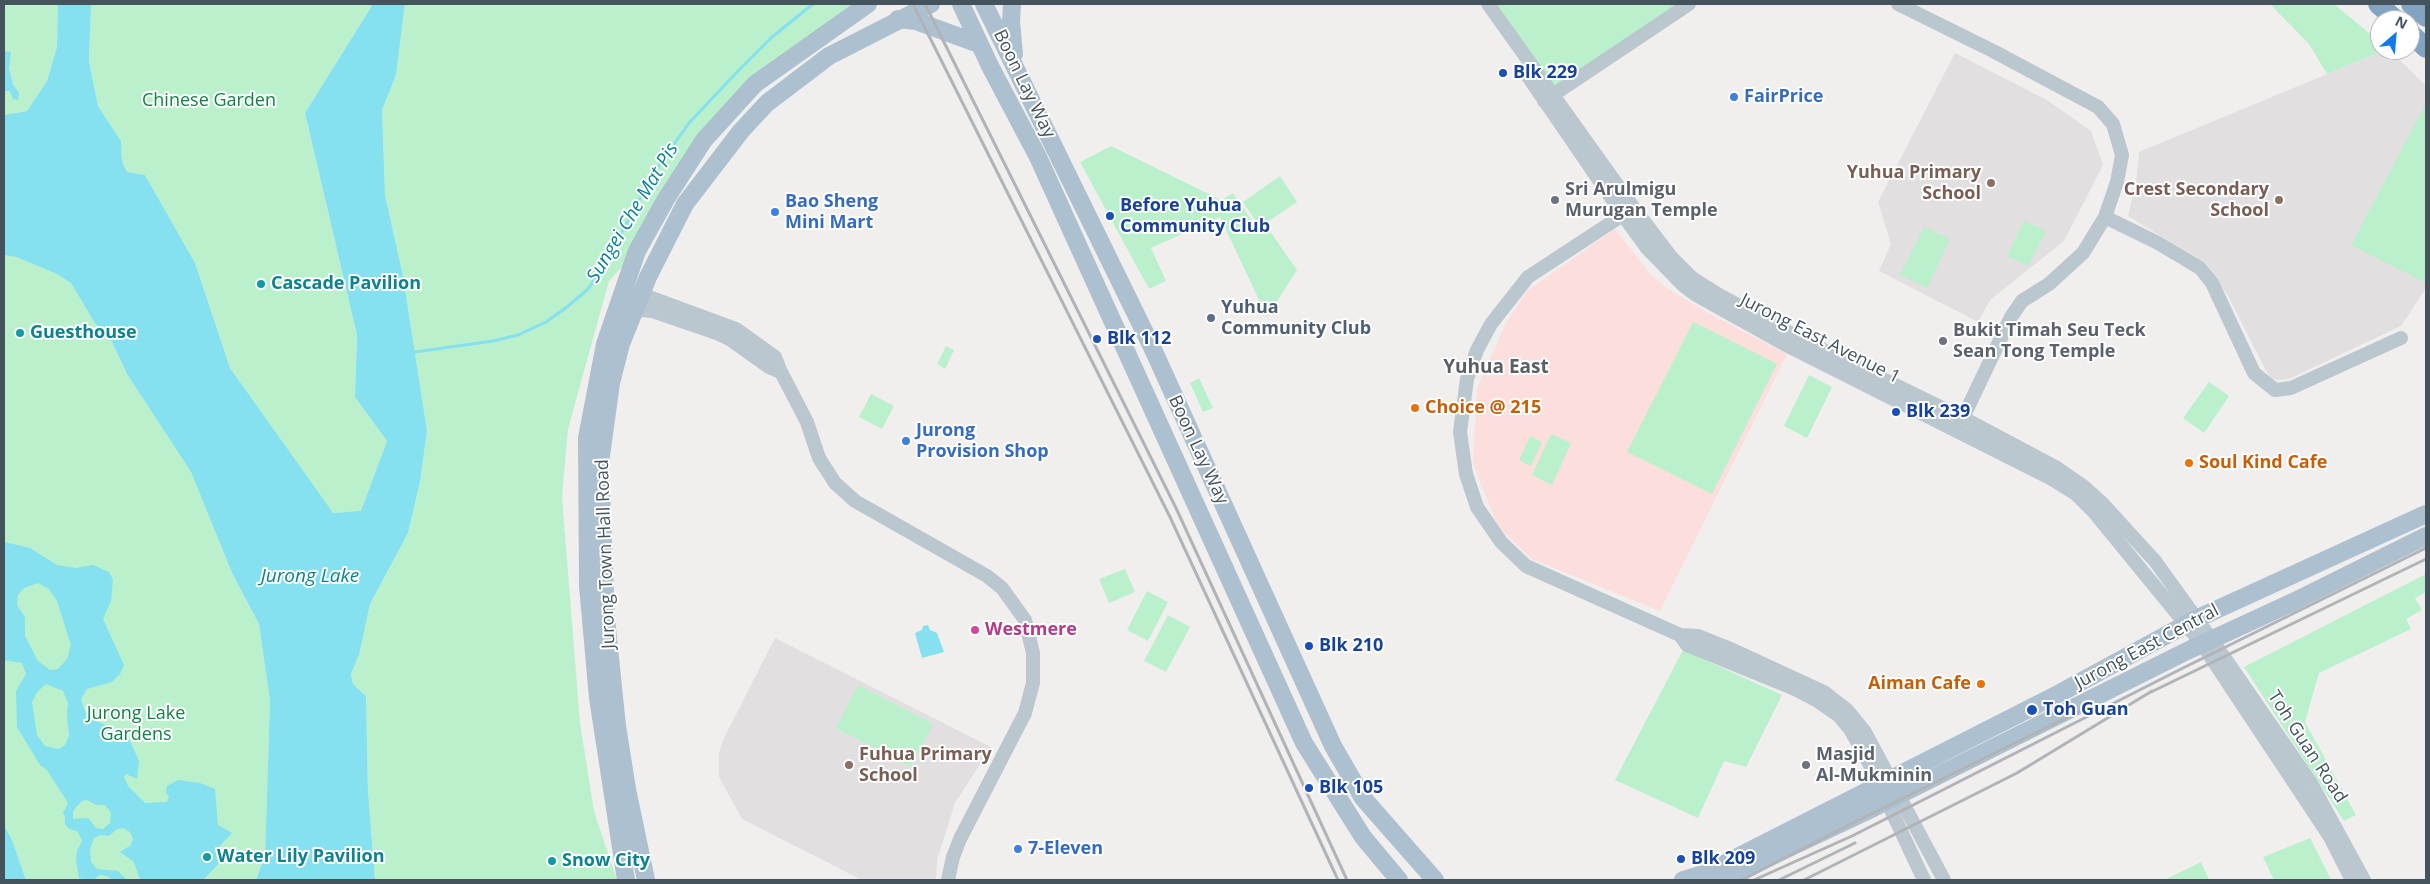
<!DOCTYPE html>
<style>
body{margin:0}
#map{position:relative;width:2430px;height:884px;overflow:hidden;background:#f1eeee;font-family:"Open Sans",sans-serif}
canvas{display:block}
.frame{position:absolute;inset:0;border:5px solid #45535c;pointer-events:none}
.north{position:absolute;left:2370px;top:10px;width:50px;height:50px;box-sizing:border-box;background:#fff;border:1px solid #b5babe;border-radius:50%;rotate:27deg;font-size:14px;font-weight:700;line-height:20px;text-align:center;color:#45535c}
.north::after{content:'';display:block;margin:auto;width:18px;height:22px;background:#107be9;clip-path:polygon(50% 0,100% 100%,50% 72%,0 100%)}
</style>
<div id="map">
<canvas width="2430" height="884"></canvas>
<div class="frame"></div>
<div class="north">N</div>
</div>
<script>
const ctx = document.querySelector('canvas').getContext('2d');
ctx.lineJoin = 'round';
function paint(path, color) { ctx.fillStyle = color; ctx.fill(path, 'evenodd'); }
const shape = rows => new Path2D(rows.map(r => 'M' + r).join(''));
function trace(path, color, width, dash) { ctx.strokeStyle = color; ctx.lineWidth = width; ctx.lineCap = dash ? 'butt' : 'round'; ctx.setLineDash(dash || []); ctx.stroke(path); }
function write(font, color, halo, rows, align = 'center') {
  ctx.font = font + ' "Open Sans",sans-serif'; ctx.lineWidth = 4; ctx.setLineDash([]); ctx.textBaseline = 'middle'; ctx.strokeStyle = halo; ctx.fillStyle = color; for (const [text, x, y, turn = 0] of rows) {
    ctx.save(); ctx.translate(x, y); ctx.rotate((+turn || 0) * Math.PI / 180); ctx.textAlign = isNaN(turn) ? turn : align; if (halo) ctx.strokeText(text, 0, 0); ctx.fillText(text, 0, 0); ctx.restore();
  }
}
const education = shape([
 [2385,50,2390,50,2426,86,2426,288,2401,326,2289,379,2276,380,2271,378,2264,367,2228,296,2206,263,2128,216,2136,183,2139,152],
 [1955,53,2047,100,2091,131,2103,165,2064,241,1990,300,1978,322,1879,271,1891,244,1878,202],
 [775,638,991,747,955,803,937,860,936,880,862,880,742,819,719,777,719,753,724,738]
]);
const medical = shape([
 [1615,229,1651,275,1667,288,1706,312,1787,354,1660,611,1532,559,1498,527,1473,463,1477,389,1506,323,1527,291]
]);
const green = shape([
 [4,4,58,4,57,47,47,81,27,111,4,115],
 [91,4,373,4,305,113,357,335,355,397,387,441,361,512,332,513,230,368,195,263,145,175,127,172,122,161,121,141,98,106,89,61],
 [405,4,868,4,820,37,704,140,637,251,609,281,568,429,562,497,580,723,594,811,617,880,375,880,368,791,366,696,353,684,351,674,359,655,370,604,408,533,420,482,427,431,403,276,385,195,382,110,396,75],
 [1494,4,1684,4,1552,96],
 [2270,4,2334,4,2380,42,2380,50,2385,50,2327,74,2309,44],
 [2424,107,2426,107,2426,283,2351,245],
 [1111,146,1221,200,1233,193,1259,231,1267,227,1297,270,1267,317,1220,217,1151,248,1166,281,1149,289,1080,162],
 [1280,176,1297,202,1260,227,1243,202],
 [2024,221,2046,231,2028,266,2007,256],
 [1924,227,1950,239,1927,288,1900,275],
 [4,255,16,257,57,274,71,283,94,322,112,342,127,374,191,472,232,573,259,624,270,701,265,855,256,880,26,880,12,840,4,825],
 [1693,322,1777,364,1712,494,1627,452],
 [946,346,954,350,945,369,937,364],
 [1809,375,1832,387,1807,438,1784,426],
 [1199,378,1213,408,1203,412,1190,383],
 [2209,382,2229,396,2204,433,2183,418],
 [871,394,894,406,882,429,859,417],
 [1551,434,1571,443,1552,485,1532,475],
 [1530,436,1542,442,1531,466,1519,460],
 [1125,569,1135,592,1109,603,1099,579],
 [2426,574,2426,592,2415,598,2422,610,2406,619,2411,629,2319,673,2305,722,2356,815,2344,821,2244,667],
 [1147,591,1168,602,1148,641,1127,630],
 [1168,615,1190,627,1166,672,1144,661],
 [1683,650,1782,695,1746,767,1724,761,1698,818,1615,780],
 [858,685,933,724,911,767,836,728],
 [2310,838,2331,880,2274,880,2263,857],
 [2201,862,2209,880,2164,880]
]);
const water = shape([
 [58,4,91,4,89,61,98,106,121,141,122,161,127,172,145,175,195,263,230,368,333,513,361,511,387,441,355,397,357,335,305,113,373,4,405,4,396,75,382,110,385,195,403,276,427,431,420,482,408,533,370,604,359,655,351,674,353,684,366,696,368,791,375,880,256,880,265,855,270,701,259,624,232,573,191,472,127,374,112,342,94,322,71,283,57,274,16,257,4,255,4,115,27,111,47,81,57,47],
 [4,51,11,52,9,68,13,85,19,93,18,100,13,99,10,91,4,91],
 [4,542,30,548,57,565,76,568,93,565,109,572,113,580,111,601,103,619,124,665,120,674,112,682,87,689,81,699,84,709,90,719,126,732,139,761,137,779,126,774,124,777,128,786,145,803,167,802,169,797,166,792,167,786,178,780,200,783,215,789,218,825,232,833,216,850,224,858,203,880,140,880,134,862,120,852,131,845,133,839,130,832,123,828,117,829,109,836,100,835,94,838,90,849,91,862,97,869,118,871,127,880,113,880,107,876,100,875,93,880,79,878,76,860,77,851,82,841,78,832,68,828,65,824,65,817,63,813,68,803,47,770,40,765,17,727,16,691,26,674,22,663,4,660],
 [38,583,49,589,57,601,71,645,67,659,58,669,50,670,38,661,25,636,25,617,17,605,18,595,24,588],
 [46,684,63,691,68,703,67,715,69,736,65,745,59,749,45,746,37,735,32,702,38,691],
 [87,800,96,805,105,805,111,813,110,823,103,829,96,828,88,818,73,819,73,812,76,807,82,801],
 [928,625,930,630,937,633,944,652,922,658,915,633,922,630,923,626],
 [4,825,12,840,26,880,4,880]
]);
const stream = shape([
 [415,352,493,341,518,335,546,322,567,307,587,290,601,271,653,174,689,123,738,71,772,37,813,4]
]);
const minor = shape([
 [1488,4,1636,211,1672,258,1692,278,1719,295,1799,338,1963,418,2057,468,2083,486,2102,503,2155,561,2222,654,2311,783,2364,880],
 [1898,4,1993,51,2098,107,2113,124,2122,155,2117,182,2105,217,2083,253,2049,284,2022,301,2011,317,1960,424],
 [1525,72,1625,218,1647,248,1684,286,1696,295,1784,344,2052,479,2076,494,2094,512,2202,644,2330,837,2352,880],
 [1544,101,1689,4],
 [1629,211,1528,277,1491,324,1477,350,1467,379,1460,432,1466,474,1477,507,1501,542,1526,566,1680,635,1698,636,1733,650,1824,692,1847,710,1865,732,1944,880],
 [2105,217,2158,243,2200,268,2212,283,2254,373,2275,390,2291,388,2401,338],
 [641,294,736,329,775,357,781,372,807,422,819,458,835,483,855,501,987,576,1002,588,1025,620,1033,653,1033,683,1025,713,960,839,953,857,948,880],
 [633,313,642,310,652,311,719,334,731,340,769,367,781,372],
 [1680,635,1687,645,1795,689,1816,700,1838,715,1850,729,1868,761,1924,880]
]);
const major = shape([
 [961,4,990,66,1038,157,1304,743,1363,837,1399,880],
 [984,4,1152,347,1333,746,1363,798,1435,880],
 [1012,4,1011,22,1014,54],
 [898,19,916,21,979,44],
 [626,880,598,698,588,586,587,438,605,344,637,251,666,199,704,140,755,84,868,4],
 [646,880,627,789,617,726,606,619,600,463,611,383,621,344,648,277,685,204,741,131,767,103,829,56,931,4],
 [1683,880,1706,873,2060,693,2196,619,2426,514],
 [1721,880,1869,810,2187,651,2293,602,2426,536]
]);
const highway = shape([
 [2378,4,2396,20],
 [2411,4,2426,17],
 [2410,33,2426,48]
]);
const rail = shape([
 [913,4,1170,517,1338,880],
 [925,4,1176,508,1347,880],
 [2149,693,2426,559],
 [1742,880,1847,826,2096,703],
 [1754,880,1852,836,2179,670,2426,548],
 [1779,880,1855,843],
 [1804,880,2017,773,2152,691]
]);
const markers = [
 [1503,73,5,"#1a4fb4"],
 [1734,97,5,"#3f7fe0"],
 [1991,183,5,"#8d6e63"],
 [1555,200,5,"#6b7280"],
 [2279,200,5,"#8d6e63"],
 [775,212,5,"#3f7fe0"],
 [1110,216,5,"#1a4fb4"],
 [261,284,5,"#0f9aa8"],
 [1211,318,5,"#5c6f8a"],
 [20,333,5,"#0f9aa8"],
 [1097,339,5,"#1a4fb4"],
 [1943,341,5,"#6b7280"],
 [1415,408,5,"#e8710a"],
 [1896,412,5,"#1a4fb4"],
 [906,441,5,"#3f7fe0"],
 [2189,463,5,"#e8710a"],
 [975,630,5,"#d1479c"],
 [1309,646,5,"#1a4fb4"],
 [1981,684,5,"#e8710a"],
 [2032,710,6,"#1a4fb4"],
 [849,765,5,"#8d6e63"],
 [1806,765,5,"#6b7280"],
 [1309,788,5,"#1a4fb4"],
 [1018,849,5,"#3f7fe0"],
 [207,857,5,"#0f9aa8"],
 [1681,859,5,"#1a4fb4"],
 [552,861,5,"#0f9aa8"]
];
const transitNames = [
 ["Blk 229",1513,73],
 ["Before Yuhua",1120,206],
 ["Community Club",1120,227],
 ["Blk 112",1107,339],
 ["Blk 239",1906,412],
 ["Blk 210",1319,646],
 ["Toh Guan",2043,710],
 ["Blk 105",1319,788],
 ["Blk 209",1691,859]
];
const streetNames = [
 ["Boon Lay Way",1024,84,64],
 ["Jurong East Avenue 1",1820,339,27],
 ["Boon Lay Way",1198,450,65],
 ["Jurong Town Hall Road",606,554,-92],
 ["Jurong East Central",2147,647,-28],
 ["Toh Guan Road",2307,747,57]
];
const shopNames = [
 ["FairPrice",1744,97],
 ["Bao Sheng",785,202],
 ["Mini Mart",785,223],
 ["Jurong",916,431],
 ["Provision Shop",916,452],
 ["7-Eleven",1028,849]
];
const parkNames = [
 ["Chinese Garden",209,101],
 ["Jurong Lake",136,714],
 ["Gardens",136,735]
];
const educationNames = [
 ["Yuhua Primary",1981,173],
 ["School",1981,194],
 ["Crest Secondary",2269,190],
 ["School",2269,211],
 ["Fuhua Primary",859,755,"left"],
 ["School",859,776,"left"]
];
const worshipNames = [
 ["Sri Arulmigu",1565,190],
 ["Murugan Temple",1565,211],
 ["Bukit Timah Seu Teck",1953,331],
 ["Sean Tong Temple",1953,352],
 ["Masjid",1816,755],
 ["Al-Mukminin",1816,776]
];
const cultureNames = [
 ["Cascade Pavilion",271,284],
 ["Guesthouse",30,333],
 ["Water Lily Pavilion",217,857],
 ["Snow City",562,861]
];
const serviceNames = [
 ["Yuhua",1221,308],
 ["Community Club",1221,329]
];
const foodNames = [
 ["Choice @ 215",1425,408],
 ["Soul Kind Cafe",2199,463],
 ["Aiman Cafe",1971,684,"right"]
];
const hotelNames = [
 ["Westmere",985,630]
];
const waterNames = [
 ["Sungei Che Mat Pis",633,213,-59],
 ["Jurong Lake",310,577]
];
const neighbourhoodNames = [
 ["Yuhua East",1496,368]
];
paint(education, '#e2dfe0');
paint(medical, '#fcdedd');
paint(green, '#baf1cc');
paint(water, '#85e0f0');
trace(stream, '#85e0f0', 3);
trace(minor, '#bbc7ce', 14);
trace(major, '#acc0cf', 18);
trace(highway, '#83a4c0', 20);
trace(rail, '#b0b4b9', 3);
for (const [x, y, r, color] of markers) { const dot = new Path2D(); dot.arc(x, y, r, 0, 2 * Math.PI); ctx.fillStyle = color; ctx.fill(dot); trace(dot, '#fff', 2); }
write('bold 18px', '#164399', '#fff', transitNames, 'left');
write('18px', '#45535c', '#fff', streetNames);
write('bold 18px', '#366cbe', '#fff', shopNames, 'left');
write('18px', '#128243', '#fff', parkNames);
write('bold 18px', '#785e54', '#fff', educationNames, 'right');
write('bold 18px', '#5b616d', '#fff', worshipNames, 'left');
write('bold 18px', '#0d838f', '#fff', cultureNames, 'left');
write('bold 18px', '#4e5e75', '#fff', serviceNames, 'left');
write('bold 18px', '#c56008', '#fff', foodNames, 'left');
write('bold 18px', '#b23c85', '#fff', hotelNames, 'left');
write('italic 19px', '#078298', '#fff', waterNames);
write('bold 19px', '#5a5f63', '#fff', neighbourhoodNames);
</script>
